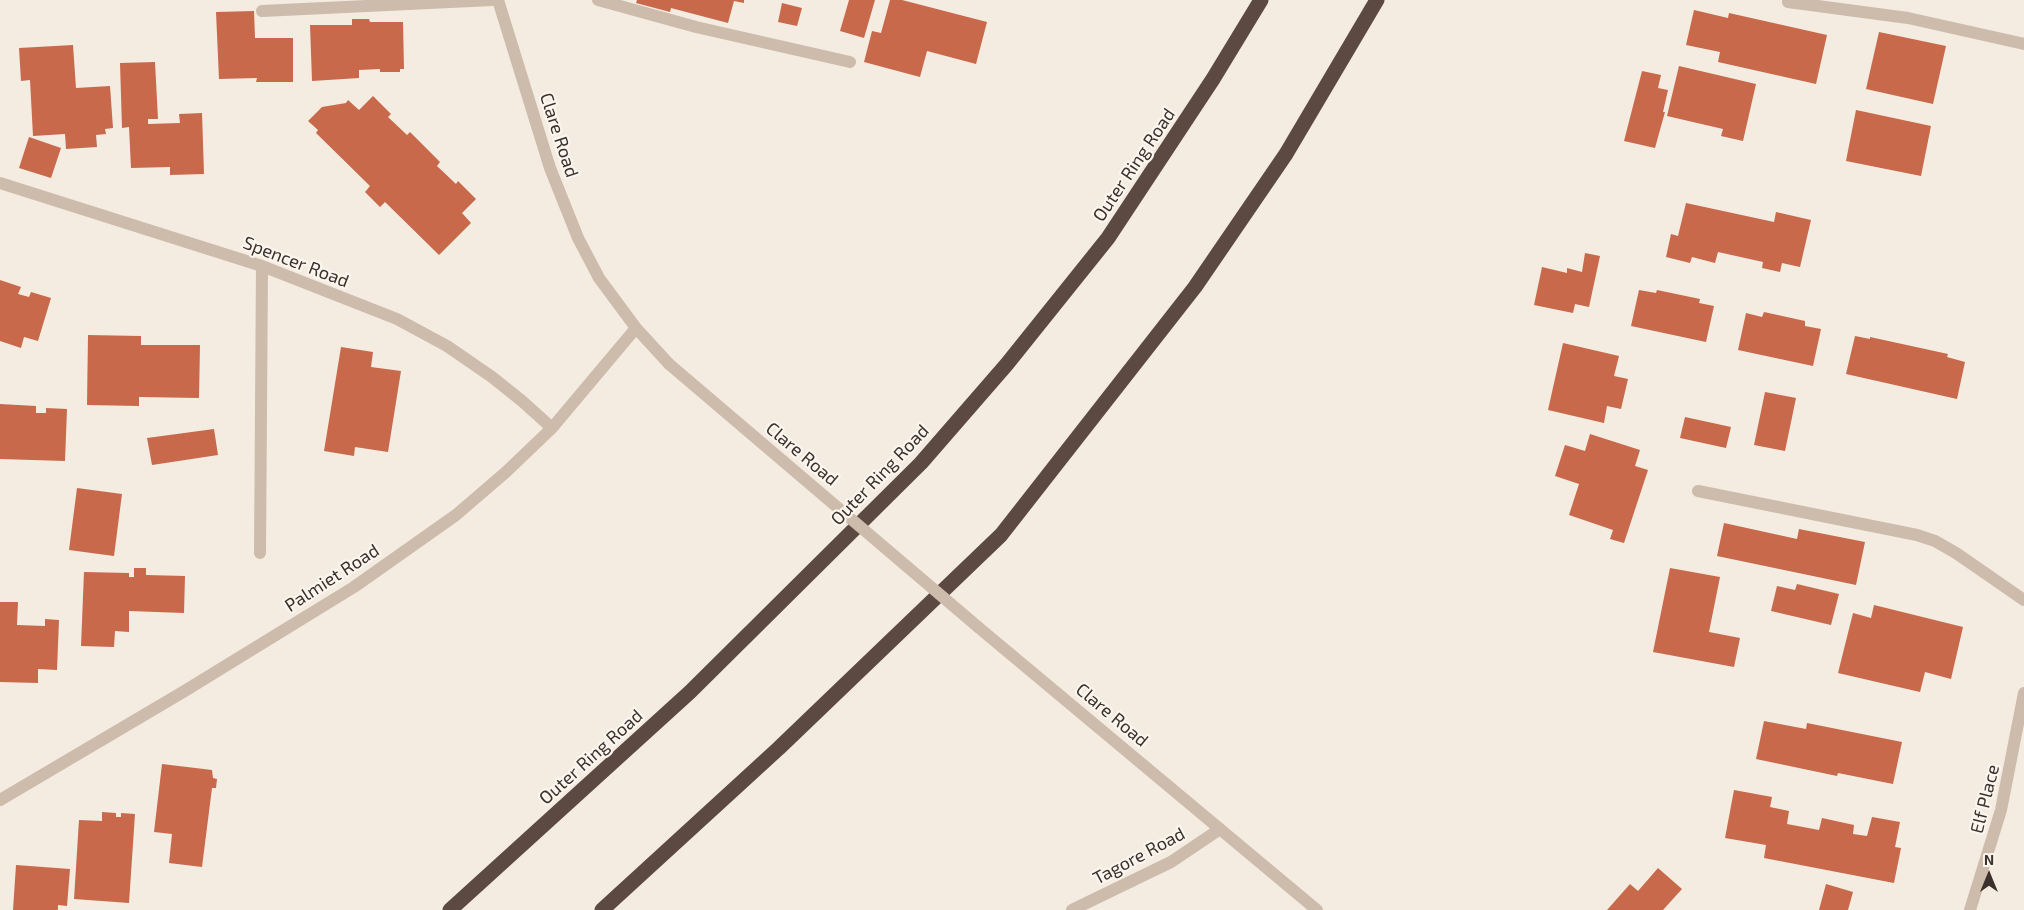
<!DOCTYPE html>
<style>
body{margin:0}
#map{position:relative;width:2024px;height:910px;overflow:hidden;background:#f4ebe1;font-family:"Exo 2",sans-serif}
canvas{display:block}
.north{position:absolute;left:1964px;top:850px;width:50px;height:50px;-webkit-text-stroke:4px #fbf5ee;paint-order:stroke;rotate:0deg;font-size:14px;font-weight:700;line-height:20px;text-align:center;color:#3b302b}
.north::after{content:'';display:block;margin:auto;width:18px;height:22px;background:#3b302b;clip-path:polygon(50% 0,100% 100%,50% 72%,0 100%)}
</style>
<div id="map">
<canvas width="2024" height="910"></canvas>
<div class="north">N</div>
</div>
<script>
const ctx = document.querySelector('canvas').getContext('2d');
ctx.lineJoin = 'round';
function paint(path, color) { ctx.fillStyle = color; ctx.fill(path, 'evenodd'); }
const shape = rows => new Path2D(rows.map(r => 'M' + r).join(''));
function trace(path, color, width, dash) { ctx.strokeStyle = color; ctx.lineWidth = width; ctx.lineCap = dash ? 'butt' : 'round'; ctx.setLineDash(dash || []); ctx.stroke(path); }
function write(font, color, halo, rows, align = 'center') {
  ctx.font = font + ' "Exo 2",sans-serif'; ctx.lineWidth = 4.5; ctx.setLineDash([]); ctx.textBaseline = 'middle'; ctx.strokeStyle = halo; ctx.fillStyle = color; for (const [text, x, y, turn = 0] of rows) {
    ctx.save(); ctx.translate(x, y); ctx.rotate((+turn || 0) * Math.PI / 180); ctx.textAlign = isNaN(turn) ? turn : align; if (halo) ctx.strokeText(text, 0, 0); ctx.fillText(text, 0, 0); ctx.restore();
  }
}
const building = shape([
 [637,0,744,0,744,3,734,1,728,23,671,8,670,12,636,3],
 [849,0,875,0,864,38,840,31],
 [890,0,902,0,987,22,976,64,927,51,920,77,864,62,872,31,881,33],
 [782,3,802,8,797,26,778,22],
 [1694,10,1728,18,1729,13,1827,35,1816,84,1718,62,1720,52,1686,45],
 [254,11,255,38,293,38,293,82,256,82,257,78,219,79,216,12],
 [352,19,369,19,370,22,403,22,404,69,400,69,400,72,380,72,380,69,359,70,359,78,312,81,310,25,352,25],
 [1879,32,1946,46,1933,104,1866,89],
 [73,45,76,88,110,86,113,128,105,129,106,134,96,135,97,147,66,149,65,134,33,136,30,80,21,81,19,48],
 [155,62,158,119,148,119,148,124,180,123,179,114,202,113,204,174,170,175,170,167,131,168,129,127,122,128,120,63],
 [1679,66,1756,84,1743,141,1721,136,1723,129,1667,116],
 [1642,71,1661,75,1658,88,1668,90,1663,112,1665,112,1655,148,1624,141],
 [373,96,391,114,388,117,407,135,410,132,440,162,437,166,456,184,458,181,476,199,462,213,471,223,439,255,385,202,380,207,365,192,370,186,316,133,318,130,308,121,322,107,346,103,348,100,359,110],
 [1856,110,1931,126,1921,176,1846,161],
 [29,137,61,148,51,178,19,168],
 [1686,203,1774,222,1776,212,1811,220,1800,267,1782,263,1780,272,1762,268,1763,262,1718,252,1715,263,1692,257,1690,263,1666,257,1671,234,1678,236],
 [1585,253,1600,256,1589,307,1575,304,1573,313,1534,305,1542,267,1567,273,1567,268,1582,272],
 [0,280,21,287,18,294,29,297,31,292,51,298,38,341,24,337,21,348,0,341],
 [1639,290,1656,293,1657,290,1700,299,1699,303,1714,306,1706,342,1631,326],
 [1764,312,1805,321,1805,326,1821,329,1813,366,1738,350,1746,313,1762,317],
 [88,335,141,336,141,345,200,345,199,398,139,397,139,406,87,405],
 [1855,336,1870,339,1870,337,1948,354,1947,357,1965,362,1957,399,1846,374],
 [1563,343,1619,356,1614,376,1628,379,1621,409,1607,406,1604,423,1548,410],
 [341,347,373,352,371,367,401,371,388,452,355,447,354,456,324,451],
 [1765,392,1796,398,1785,451,1754,445],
 [0,404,36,406,36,413,46,413,46,408,67,409,65,461,0,459],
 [1685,417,1731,427,1726,448,1680,438],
 [214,429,218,455,152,465,147,438],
 [1590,434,1640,450,1635,466,1648,470,1624,543,1610,539,1613,530,1569,515,1579,484,1555,476,1565,445,1585,451],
 [77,488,122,494,114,556,69,550],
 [1724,523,1797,539,1799,529,1865,542,1856,585,1717,556],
 [134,568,146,568,146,575,185,576,184,613,129,611,129,632,115,631,114,647,81,646,84,572,129,573,129,577,134,577],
 [1670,568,1720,577,1709,632,1740,638,1734,667,1653,652],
 [1797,584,1839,594,1831,625,1771,611,1777,586,1795,590],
 [0,602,18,602,17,625,45,626,45,619,59,620,57,670,38,669,38,683,0,682],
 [1874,605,1963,627,1951,679,1925,672,1920,692,1838,673,1853,613,1871,618],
 [1764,721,1806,729,1807,723,1902,742,1893,784,1838,773,1837,776,1756,759],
 [162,764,212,770,213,778,217,779,216,788,212,788,202,867,169,863,172,834,154,832],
 [1734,790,1772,797,1770,807,1789,811,1787,824,1819,830,1822,818,1854,825,1853,834,1867,836,1872,817,1900,822,1895,847,1901,848,1894,883,1764,858,1766,845,1725,838],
 [102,812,116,813,116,817,121,817,121,813,135,814,129,903,74,899,79,820,102,821],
 [16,865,70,869,67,906,58,905,58,910,13,910],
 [1658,868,1682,889,1663,910,1607,910,1630,884,1638,891],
 [1826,884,1853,892,1848,910,1819,910]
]);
const minor = shape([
 [498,0,550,168,578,238,599,278,636,328,669,364],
 [598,0,696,27,850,62],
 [1788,2,1908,18,2024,44],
 [262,11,492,0],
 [0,183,262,266,397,319,447,346,492,377,522,401,552,428],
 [1698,491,1917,535,1935,541,1956,553,2024,600],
 [260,553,262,266],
 [978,627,1317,910],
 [0,800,183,692,354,587,456,515,506,472,552,428,636,328],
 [1072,910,1171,862,1220,829],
 [1970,910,2001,810,2024,693]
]);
const highway = shape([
 [450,910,690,692,921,463,1007,364,1108,238,1213,79,1261,0],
 [602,910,779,748,1001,535,1195,287,1286,154,1377,0]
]);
const minorBridge = shape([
 [669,364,978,627]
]);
const streetNames = [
 ["Clare Road",559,135,72],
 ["Outer Ring Road",1134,165,-56],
 ["Spencer Road",296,262,21],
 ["Clare Road",802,454,40],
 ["Outer Ring Road",880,475,-46],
 ["Palmiet Road",332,578,-33],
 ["Clare Road",1112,715,40],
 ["Outer Ring Road",591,757,-42],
 ["Elf Place",1985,799,-76],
 ["Tagore Road",1139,856,-28]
];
paint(building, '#c8694b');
trace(minor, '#cdbbac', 12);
trace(highway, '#5c4a42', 15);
trace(minorBridge, '#cdbbac', 12);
write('18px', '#3b302b', '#fbf5ee', streetNames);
</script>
